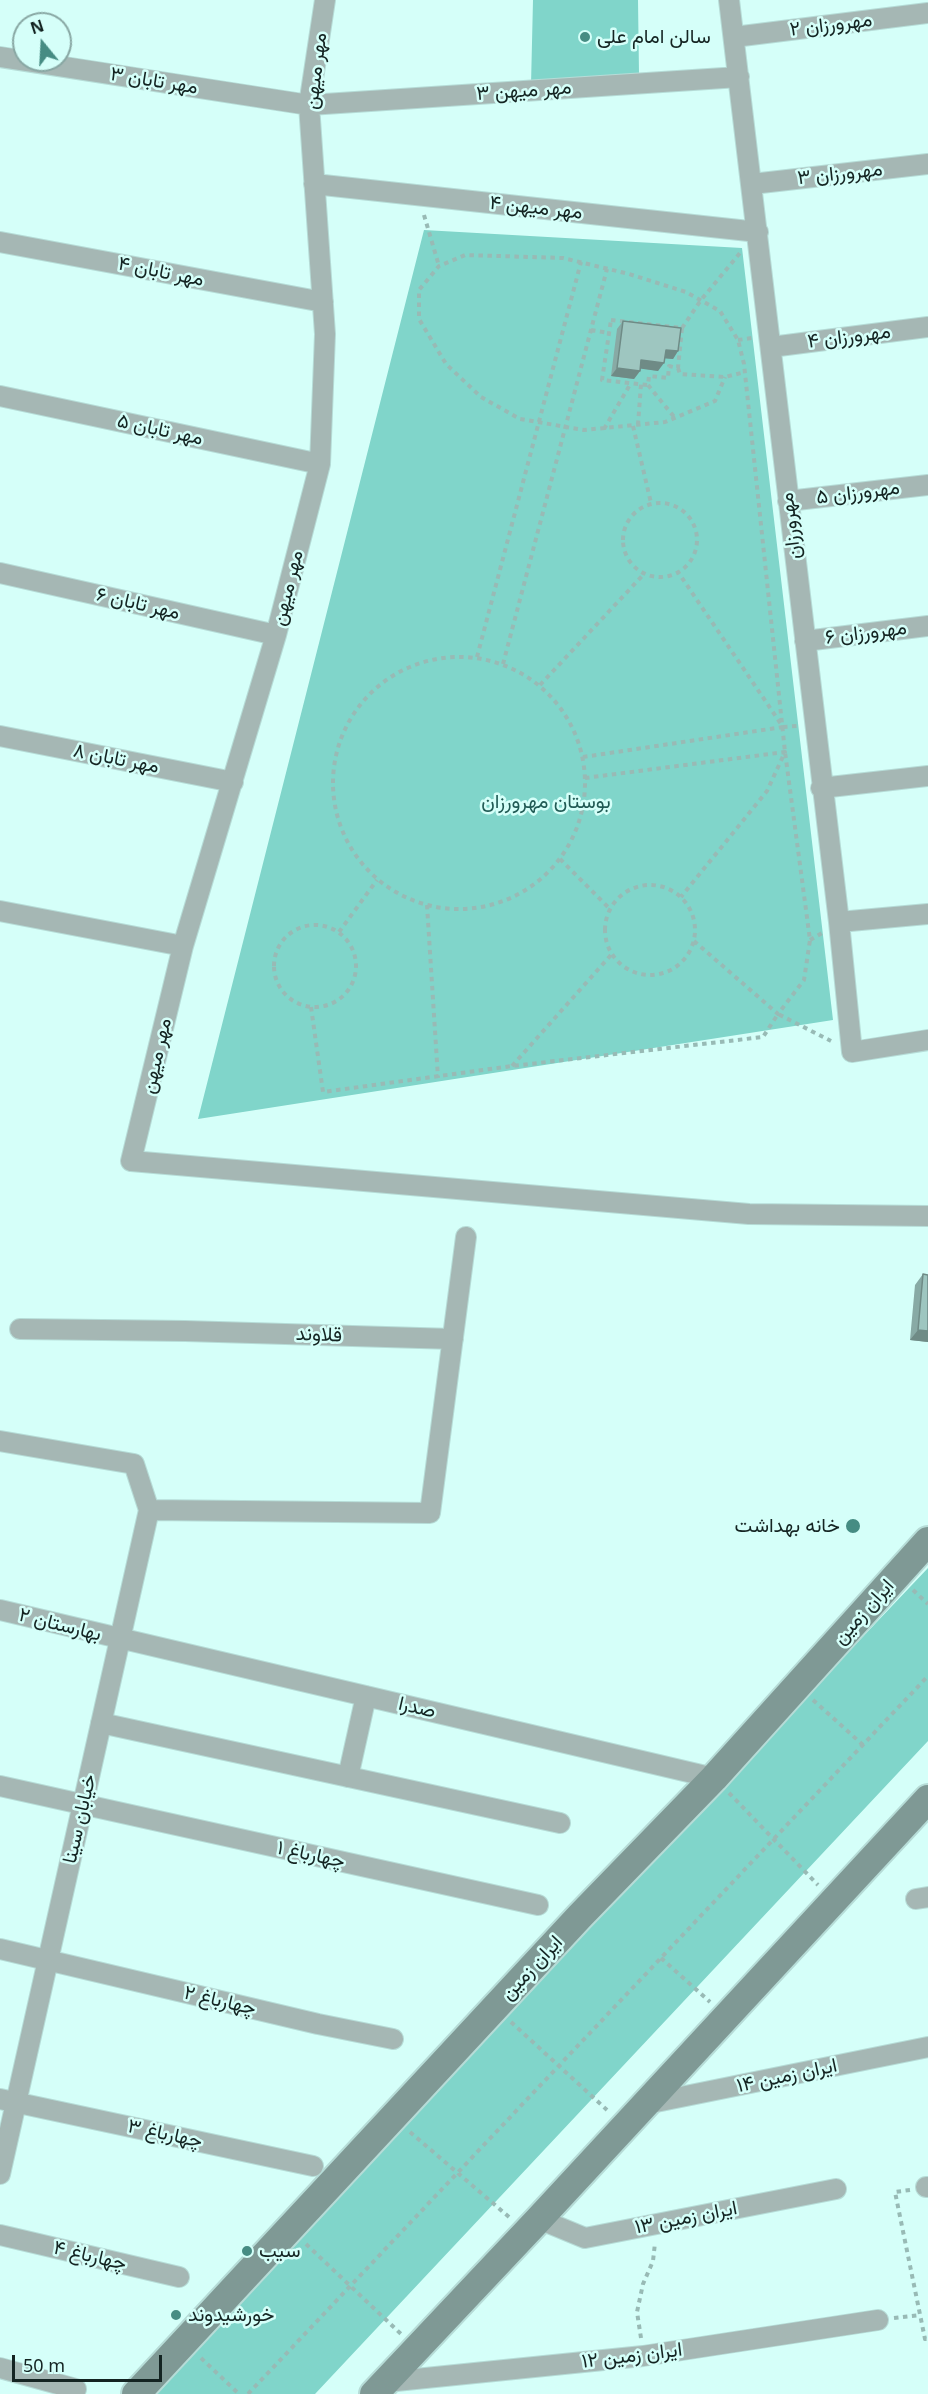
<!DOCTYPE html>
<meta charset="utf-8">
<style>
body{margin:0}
#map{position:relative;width:928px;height:2394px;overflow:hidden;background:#d5fff9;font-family:"Noto Sans",sans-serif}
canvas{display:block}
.north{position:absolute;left:12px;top:12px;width:60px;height:60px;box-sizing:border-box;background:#d5fff9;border:2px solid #88a7a3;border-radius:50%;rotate:342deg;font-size:16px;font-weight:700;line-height:24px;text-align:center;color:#142422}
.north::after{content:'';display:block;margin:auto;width:21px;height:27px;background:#468c83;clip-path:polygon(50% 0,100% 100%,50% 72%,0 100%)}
.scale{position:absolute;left:12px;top:2355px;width:150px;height:27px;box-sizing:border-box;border:3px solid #142422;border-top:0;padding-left:8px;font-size:18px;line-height:21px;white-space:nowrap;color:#142422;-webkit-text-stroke:4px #d5fff9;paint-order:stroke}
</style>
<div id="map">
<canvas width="928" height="2394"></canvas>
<div class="north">N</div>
<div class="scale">50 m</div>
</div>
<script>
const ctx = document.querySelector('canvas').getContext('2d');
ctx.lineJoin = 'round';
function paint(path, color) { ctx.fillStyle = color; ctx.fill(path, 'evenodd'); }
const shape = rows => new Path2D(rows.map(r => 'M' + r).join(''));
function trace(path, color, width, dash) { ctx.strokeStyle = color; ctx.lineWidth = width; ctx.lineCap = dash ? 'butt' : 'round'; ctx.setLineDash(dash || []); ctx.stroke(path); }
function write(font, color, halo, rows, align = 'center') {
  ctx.font = font + ' "Noto Sans",Vazirmatn,sans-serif'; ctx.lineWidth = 5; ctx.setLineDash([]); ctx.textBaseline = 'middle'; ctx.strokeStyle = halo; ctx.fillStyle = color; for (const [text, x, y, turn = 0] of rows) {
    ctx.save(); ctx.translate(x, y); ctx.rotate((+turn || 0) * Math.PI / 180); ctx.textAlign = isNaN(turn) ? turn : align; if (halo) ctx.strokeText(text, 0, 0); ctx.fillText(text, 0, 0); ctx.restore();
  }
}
const green = shape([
 [533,0,638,0,639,74,531,85],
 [424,230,742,248,833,1020,198,1119],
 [928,1568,928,1741,315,2394,145,2394]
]);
const path = shape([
 [424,215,439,266],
 [611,320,682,328,678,368,669,366,668,378,649,376,648,385,602,380,611,320],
 [682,328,701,300,740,253],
 [591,330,609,333],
 [738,340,752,338],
 [678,368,680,374,725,377,745,372],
 [648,385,675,418],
 [638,425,641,384],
 [633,426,651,503],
 [604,429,631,383],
 '623 540a37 37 0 1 1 74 0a37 37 0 1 1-74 0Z',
 '333 783a126 126 0 1 1 252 0a126 126 0 1 1-252 0Z',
 [477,657,581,262],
 [503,664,607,269],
 [540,685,644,574],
 [783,727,797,726],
 [583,757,783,727,678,572],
 [585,778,785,752,767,791,681,897],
 [560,859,609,908],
 '605 930a45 45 0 1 1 90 0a45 45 0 1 1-90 0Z',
 [427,905,438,1078],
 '274 966a41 41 0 1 1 82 0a41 41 0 1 1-82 0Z',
 [339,932,377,880],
 [810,940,822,933],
 [694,941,778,1014,804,980,810,940,785,752,744,364,738,340,720,311,686,292,629,274,563,258,465,255,439,266,419,290,419,319,446,364,481,397,520,419,584,430,665,422,715,401,725,377],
 [311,1007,323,1092,512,1066,763,1037,778,1014,831,1041],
 [512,1066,611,955],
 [913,1590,928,1604],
 [813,1700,863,1745],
 [729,1793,818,1885],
 [661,1958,710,2002],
 [511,2022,607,2110],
 [410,2132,509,2217],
 [910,2190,895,2192,925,2339,928,2338],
 [306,2244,401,2334],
 [894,2318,920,2315],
 [641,2338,637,2312,643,2284,653,2261,655,2243],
 [201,2358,239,2394],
 [248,2394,928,1676]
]);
const street = shape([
 [325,0,309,105,325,334,320,464,276,635,183,946,131,1161,749,1214,928,1216],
 [729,0,839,922,852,1052,928,1040],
 [734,37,928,13],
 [0,57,309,105,739,77],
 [314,184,758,232],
 [752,184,928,164],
 [0,242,323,302],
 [771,347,928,327],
 [0,396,320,464],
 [788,501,928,485],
 [0,573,276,635],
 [805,641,928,626],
 [0,736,233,782],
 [821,788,928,776],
 [0,911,183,946],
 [839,922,928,914],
 [20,1329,185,1331,453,1339],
 [0,1441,134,1464,149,1510,0,2174],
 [149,1510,430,1513,466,1237],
 [0,1610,714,1778],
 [101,1723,560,1823],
 [348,1777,366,1696],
 [0,1786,538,1905],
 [916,1899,928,1897],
 [0,1949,318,2024,393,2039],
 [0,2099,313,2166],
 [646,2104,928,2047],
 [926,2187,928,2187],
 [539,2219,585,2238,836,2189],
 [0,2235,179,2277],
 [0,2368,76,2389],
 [386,2382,643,2356,878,2320]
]);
const secondary = shape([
 [136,2394,580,1916,714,1778,928,1541],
 [374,2394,539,2219,928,1799]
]);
const wall = shape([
 [623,321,678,351,673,359,665,358,658,371,640,368,640,371,634,379,611,376,617,329],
 [923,1274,928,1342,910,1340,915,1285]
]);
const shadedWall = shape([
 [666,350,678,351,673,359,660,358],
 [641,360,664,363,658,371,636,368],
 [617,368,640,371,634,379,611,376],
 [918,1330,928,1331,928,1342,910,1340]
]);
const building = shape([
 [623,321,681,328,678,351,666,350,664,363,641,360,640,371,617,368,623,321],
 [923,1274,928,1275,928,1331,918,1330,923,1274]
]);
const markers = [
 [585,37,6,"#468c83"],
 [853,1526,8,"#468c83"],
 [247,2251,6,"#468c83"],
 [176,2315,6,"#468c83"]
];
const streetNames = [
 ["مهرورزان ۲",831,25,-7],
 ["مهر میهن",316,71,-83],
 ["مهر تابان ۳",154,81,9],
 ["مهر میهن ۳",524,91,-4],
 ["مهرورزان ۳",840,174,-6],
 ["مهر میهن ۴",536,208,6],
 ["مهر تابان ۴",161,272,11],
 ["مهرورزان ۴",849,337,-7],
 ["مهر تابان ۵",160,430,12],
 ["مهرورزان ۵",858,493,-7],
 ["مهرورزان",791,526,-97],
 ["مهر میهن",288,588,-76],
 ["مهر تابان ۶",138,604,13],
 ["مهرورزان ۶",866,633,-7],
 ["مهر تابان ۸",116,759,11],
 ["مهر میهن",157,1056,-77],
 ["قلاوند",319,1335,2],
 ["ایران زمین",864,1612,-48],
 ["بهارستان ۲",60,1625,14],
 ["صدرا",417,1708,13],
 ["خیابان سینا",80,1819,-77],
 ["چهارباغ ۱",311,1855,12],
 ["ایران زمین",532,1968,-47],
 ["چهارباغ ۲",220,2001,13],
 ["ایران زمین ۱۴",787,2076,-12],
 ["چهارباغ ۳",165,2134,12],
 ["ایران زمین ۱۳",686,2218,-11],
 ["چهارباغ ۴",90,2256,13],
 ["ایران زمین ۱۲",632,2356,-7]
];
const poiNames = [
 ["سالن امام علی",597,37],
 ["خانه بهداشت",840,1526,"right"],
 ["سیب",259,2251],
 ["خورشیدوند",188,2315]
];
const parkNames = [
 ["بوستان مهرورزان",546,802]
];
paint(green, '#80d5ca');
trace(street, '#b6dcd7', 22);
trace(secondary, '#b6dcd7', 32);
trace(path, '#98bab5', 4, [4.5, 4.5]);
trace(street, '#a5b7b4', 20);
trace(secondary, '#7f9995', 28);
paint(wall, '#88aaa5');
paint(shadedWall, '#6f8b86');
paint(building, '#9ec6c0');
trace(building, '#6f8b86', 1.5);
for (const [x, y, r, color] of markers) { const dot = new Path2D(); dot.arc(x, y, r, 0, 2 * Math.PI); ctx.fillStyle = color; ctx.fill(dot); trace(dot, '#d5fff9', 2); }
write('20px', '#142422', '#d5fff9', streetNames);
write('20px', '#142422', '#d5fff9', poiNames, 'left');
write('20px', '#205a54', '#d5fff9', parkNames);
</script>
